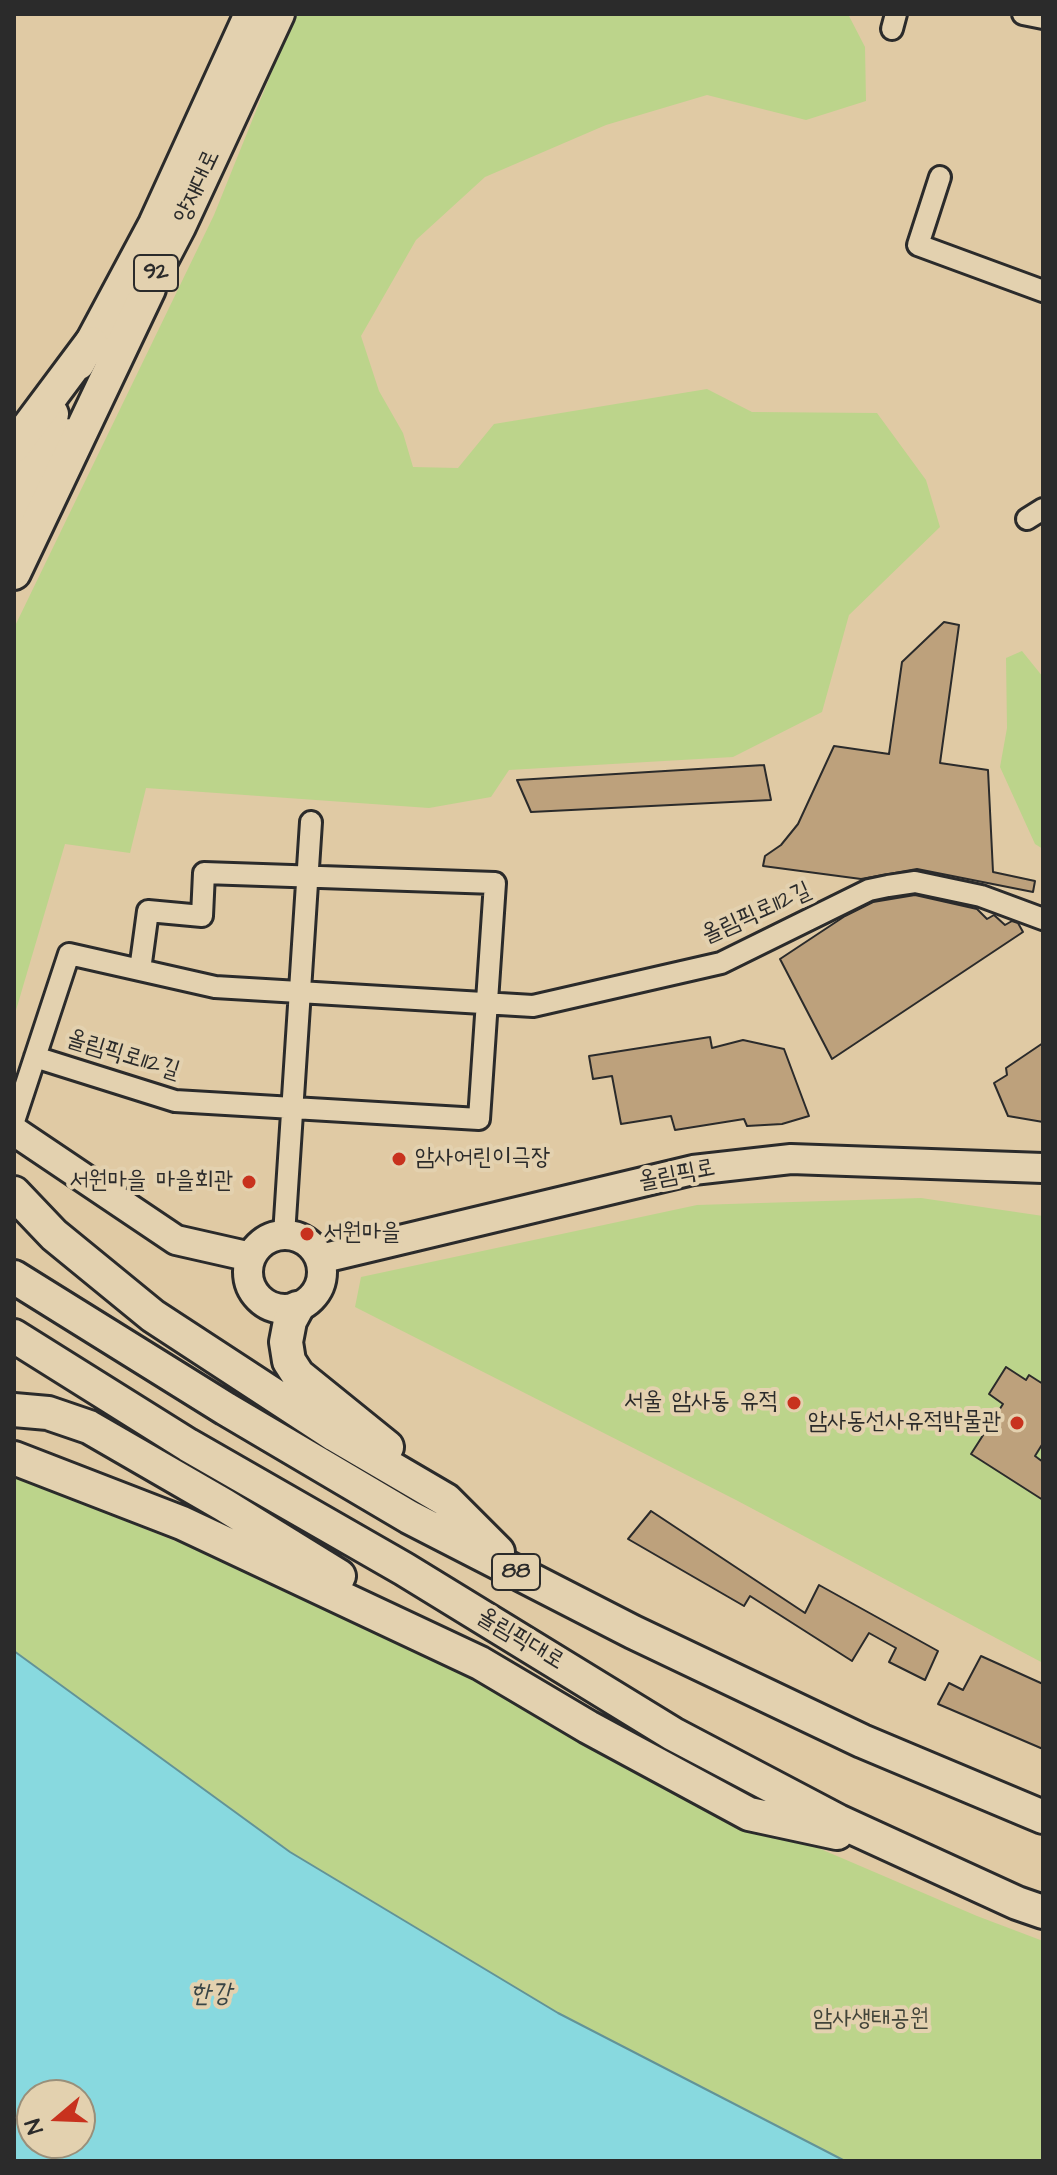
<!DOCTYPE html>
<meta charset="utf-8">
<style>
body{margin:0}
#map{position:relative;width:1057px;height:2175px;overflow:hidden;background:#e0caa4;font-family:"Architects Daughter",sans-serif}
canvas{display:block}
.frame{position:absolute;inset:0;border:16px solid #2b2b2b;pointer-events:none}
.north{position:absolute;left:16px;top:2079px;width:80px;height:80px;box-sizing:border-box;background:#e3d1af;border:2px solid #998f7a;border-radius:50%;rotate:251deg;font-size:22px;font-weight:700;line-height:32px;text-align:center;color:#2b2b2b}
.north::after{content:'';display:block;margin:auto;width:28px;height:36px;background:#c8321e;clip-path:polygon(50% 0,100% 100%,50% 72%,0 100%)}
</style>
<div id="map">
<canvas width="1057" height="2175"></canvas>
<div class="frame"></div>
<div class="north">N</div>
</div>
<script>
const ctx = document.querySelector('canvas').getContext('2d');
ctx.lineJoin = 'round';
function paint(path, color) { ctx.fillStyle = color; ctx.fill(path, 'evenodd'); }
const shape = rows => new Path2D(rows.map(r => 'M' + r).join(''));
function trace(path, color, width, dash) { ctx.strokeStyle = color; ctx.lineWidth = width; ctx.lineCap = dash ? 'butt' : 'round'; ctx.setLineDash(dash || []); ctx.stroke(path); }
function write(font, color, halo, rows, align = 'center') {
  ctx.font = font + ' "Architects Daughter","Poor Story",sans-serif'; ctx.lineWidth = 8; ctx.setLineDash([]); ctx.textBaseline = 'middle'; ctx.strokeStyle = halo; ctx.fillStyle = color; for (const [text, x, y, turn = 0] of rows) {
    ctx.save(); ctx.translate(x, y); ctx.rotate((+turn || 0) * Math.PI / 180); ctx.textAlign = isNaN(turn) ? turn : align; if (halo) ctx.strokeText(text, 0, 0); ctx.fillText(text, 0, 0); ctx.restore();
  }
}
const green = shape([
 [295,14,848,14,865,47,866,101,806,120,707,95,606,125,485,177,416,240,361,336,379,391,403,433,413,467,458,468,494,424,707,389,752,412,877,413,926,480,940,527,849,615,822,712,733,757,509,770,491,797,429,808,146,788,130,853,65,844,14,1017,14,628,214,215],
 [1022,651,1043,677,1043,849,1035,844,1000,767,1007,728,1006,658],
 [921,1198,1043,1216,1043,1663,736,1500,355,1307,361,1277,697,1205],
 [14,1476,175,1541,288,1581,510,1700,746,1817,977,1916,1043,1941,1043,2161,845,2161,558,2013,290,1852,14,1651]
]);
const water = shape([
 [14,1651,290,1852,558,2013,845,2161,14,2161,14,1651],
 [32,2095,80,2095,80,2143,32,2143,32,2095]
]);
const building = shape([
 [944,622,959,625,940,763,988,770,993,872,1035,881,1033,892,917,869,861,879,763,866,765,856,781,845,798,824,834,746,889,754,902,662,944,622],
 [764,765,771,800,531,812,517,780,764,765],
 [915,895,977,909,987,919,994,915,1005,925,1012,921,1018,923,1023,932,832,1059,780,959,845,916,873,902,915,895],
 [710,1037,712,1048,743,1040,784,1049,809,1116,782,1124,747,1126,744,1119,675,1130,671,1116,621,1124,612,1076,593,1079,589,1056,710,1037],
 [1043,1043,1043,1122,1008,1116,994,1083,1007,1075,1006,1068,1043,1043],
 [1006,1367,1026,1380,1029,1375,1043,1384,1043,1443,1035,1456,1043,1462,1043,1500,971,1454,1003,1404,989,1394,1006,1367],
 [651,1511,805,1613,819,1585,938,1651,925,1680,889,1662,896,1648,869,1633,852,1661,750,1596,744,1606,628,1539,651,1511],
 [981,1656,1043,1684,1043,1749,938,1704,949,1683,963,1690,981,1656]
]);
const minor = shape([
 [1023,14,1043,18],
 [892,29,896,14],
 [940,177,918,245,1043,291],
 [1027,519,1043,509],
 [35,1057,175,1101,479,1119,495,883,204,873,202,916,148,911,140,970],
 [14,1121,69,954,215,987,533,1006,721,963,869,890,888,886,915,882,981,896,1043,919],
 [284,1235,311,822]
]);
const secondary = shape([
 [14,1131,176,1240,251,1257],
 '248 1272a37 37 0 1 1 74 0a37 37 0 1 1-74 0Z',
 [320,1259,693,1170,791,1159,1043,1168]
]);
const primary = shape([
 [137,309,180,227,279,14],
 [79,364,154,224,250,14],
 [14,480,53,414],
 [14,522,66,434]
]);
const trunk = shape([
 [14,446,91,343],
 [14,573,149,289],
 [14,1193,54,1235,153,1316,335,1435,446,1500,498,1552],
 [14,1277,226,1409,409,1517,633,1632,862,1741,1043,1817],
 [297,1308,290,1321,286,1342,289,1361,298,1375,387,1447],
 [14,1336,188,1445,404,1569,673,1734,838,1821,1017,1903,1043,1912],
 [14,1410,48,1413,89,1427,224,1505,339,1576],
 [14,1458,182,1523,480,1663,588,1727,749,1814,837,1833]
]);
const markers = [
 [399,1159,8,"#c8321e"],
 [249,1182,8,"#c8321e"],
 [307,1234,8,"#c8321e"],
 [794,1403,8,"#c8321e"],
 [1017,1423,8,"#c8321e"]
];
const shields = [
 [156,273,44],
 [516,1572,48]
];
const shieldNames = [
 ["92",156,273],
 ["88",516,1572]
];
const streetNames = [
 ["양재대로",198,187,-65],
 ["올림픽로112길",757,914,-24],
 ["올림픽로112길",123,1056,17],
 ["올림픽로",677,1176,-11],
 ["올림픽대로",520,1640,31]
];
const poiNames = [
 ["암사어린이극장",415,1159,"left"],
 ["서원마을 마을회관",233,1182],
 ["서원마을",323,1234,"left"],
 ["서울 암사동 유적",778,1403],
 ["암사동선사유적박물관",1001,1423]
];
const parkNames = [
 ["암사생태공원",871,2020]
];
const waterNames = [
 ["한강",211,1996]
];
paint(green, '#bcd48b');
paint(water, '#88d9df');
trace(water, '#639397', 2);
paint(building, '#bda17c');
trace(building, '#2b2b2b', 2);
trace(minor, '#2b2b2b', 26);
trace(secondary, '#2b2b2b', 34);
trace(primary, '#2b2b2b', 36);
trace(trunk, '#2b2b2b', 38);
trace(minor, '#e3d1af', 20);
trace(secondary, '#e3d1af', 28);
trace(primary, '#e3d1af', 30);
trace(trunk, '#e3d1af', 32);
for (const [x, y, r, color] of markers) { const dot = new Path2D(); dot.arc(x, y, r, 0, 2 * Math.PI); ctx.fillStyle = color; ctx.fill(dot); trace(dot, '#e3d1af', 3); }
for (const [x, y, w] of shields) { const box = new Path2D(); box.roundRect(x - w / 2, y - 18, w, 36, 6); ctx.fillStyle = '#e3d1af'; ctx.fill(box); trace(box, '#2b2b2b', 2); }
write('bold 22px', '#2b2b2b', null, shieldNames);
write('24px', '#2b2b2b', '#e3d1af', streetNames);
write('24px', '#2b2b2b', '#e3d1af', poiNames, 'right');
write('24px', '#414439', '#e3d1af', parkNames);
write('italic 26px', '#394546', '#e3d1af', waterNames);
</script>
